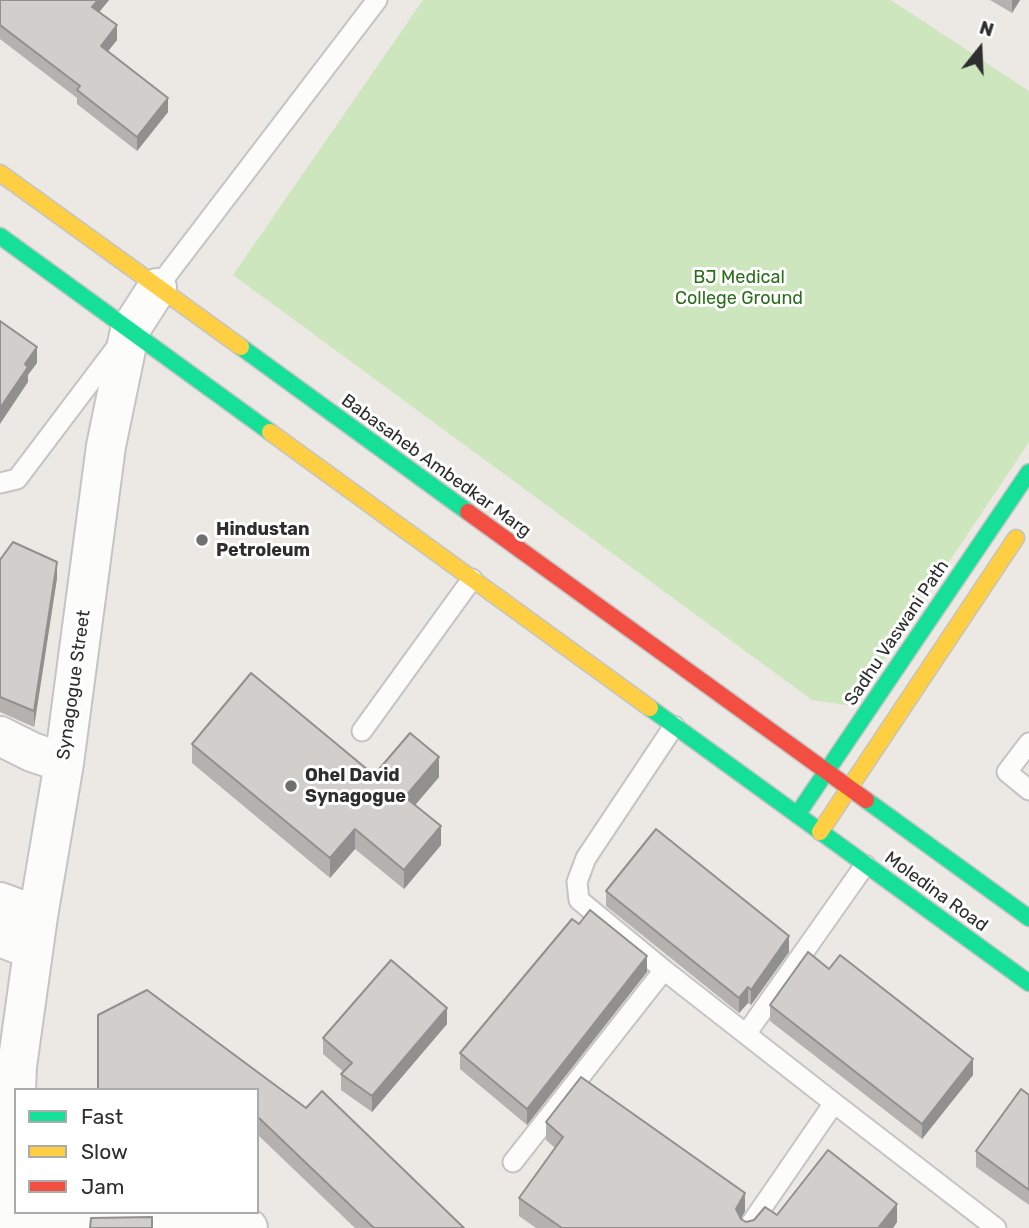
<!DOCTYPE html>
<style>
body{margin:0}
#map{position:relative;width:1029px;height:1228px;overflow:hidden;background:#ece8e4;font-family:Rubik,sans-serif}
canvas{display:block}
.legend{position:absolute;left:14px;top:1088px;width:245px;height:126px;box-sizing:border-box;background:#fff;border:2px solid #ababab;margin:0;padding:9px 12px;list-style:none;font-size:21px;color:#2e2e2e}
.legend li{display:flex;align-items:center;gap:14px;height:35px}
.legend b{width:35px;border:2px solid #ababab}
.north{position:absolute;left:945px;top:14px;width:70px;height:70px;-webkit-text-stroke:5px #fff;paint-order:stroke;rotate:18deg;font-size:19px;font-weight:700;line-height:28px;text-align:center;color:#2e2e2e}
.north::after{content:'';display:block;margin:auto;width:24px;height:32px;background:#2e2e2e;clip-path:polygon(50% 0,100% 100%,50% 72%,0 100%)}
</style>
<div id="map">
<canvas width="1029" height="1228"></canvas>
<ul class="legend">
<li><b style="height:9px;background:#16e098"></b>Fast</li>
<li><b style="height:9px;background:#ffcf43"></b>Slow</li>
<li><b style="height:9px;background:#f24e42"></b>Jam</li>
</ul>
<div class="north">N</div>
</div>
<script>
const ctx = document.querySelector('canvas').getContext('2d');
ctx.lineJoin = 'round';
function paint(path, color) { ctx.fillStyle = color; ctx.fill(path, 'evenodd'); }
const shape = rows => new Path2D(rows.map(r => 'M' + r).join(''));
function trace(path, color, width, dash) { ctx.strokeStyle = color; ctx.lineWidth = width; ctx.lineCap = dash ? 'butt' : 'round'; ctx.setLineDash(dash || []); ctx.stroke(path); }
function write(font, color, halo, rows, align = 'center') {
  ctx.font = font + ' Rubik,sans-serif'; ctx.lineWidth = 6; ctx.setLineDash([]); ctx.textBaseline = 'middle'; ctx.strokeStyle = halo; ctx.fillStyle = color; for (const [text, x, y, turn = 0] of rows) {
    ctx.save(); ctx.translate(x, y); ctx.rotate((+turn || 0) * Math.PI / 180); ctx.textAlign = isNaN(turn) ? turn : align; if (halo) ctx.strokeText(text, 0, 0); ctx.fillText(text, 0, 0); ctx.restore();
  }
}
const green = shape([
 [423,0,891,0,1029,91,1029,442,853,706,812,700,233,275]
]);
const lane = shape([
 [157,288,377,0],
 [0,483,17,479,119,344],
 [362,731,472,579],
 [1029,743,1007,772,1029,790],
 [664,970,579,900,577,882,586,858,674,726],
 [746,1034,865,865],
 [834,1103,996,1228],
 [513,1162,664,970,834,1103,748,1228]
]);
const street = shape([
 [0,736,32,752,64,763],
 [0,902,38,916],
 [0,937,33,950],
 [16,1090,17,1066,38,916,64,763,106,446,130,330,157,288],
 [10,1217,194,1212,229,1220,248,1228],
 [10,1228,16,1095]
]);
const fast = shape([
 [0,236,270,432],
 [241,347,468,512],
 [650,708,1029,983],
 [866,800,1029,918],
 [797,815,1029,472]
]);
const slow = shape([
 [0,173,241,347],
 [270,432,650,708],
 [820,832,1016,538]
]);
const jam = shape([
 [468,512,866,800]
]);
const wall = shape([
 [0,0,109,0,99,12,117,40,108,51,168,112,137,151,77,104,77,98,0,39],
 [990,0,1020,0,1012,13],
 [0,560,57,578,34,727,0,712],
 [192,744,374,775,439,777,415,805,441,845,404,889,355,849,330,878,192,763],
 [606,891,789,952,751,1005,748,1003,739,1013,606,906],
 [579,924,647,972,527,1125,460,1069,460,1053],
 [829,969,973,1075,922,1139,770,1021,770,1005],
 [147,990,306,1108,322,1091,464,1228,355,1228,259,1136,257,1139,257,1090,98,1090,98,1015],
 [447,1024,372,1112,341,1090,341,1074,344,1072,323,1054,323,1038],
 [1029,1095,1029,1205,976,1167,976,1151],
 [546,1122,745,1211,741,1219,746,1222,777,1215,897,1222,893,1228,536,1228,519,1216,519,1198,555,1148,546,1140]
]);
const shadedWall = shape([
 [98,0,109,0,92,21,92,7],
 [1012,0,1020,0,1012,13],
 [117,25,117,40,101,60,101,46],
 [168,98,168,112,137,151,137,137],
 [37,347,37,363,28,375,28,382,0,424,0,408,25,364],
 [57,562,57,578,34,727,34,711],
 [439,757,439,777,405,817,405,797],
 [441,826,441,845,404,889,404,870],
 [355,829,355,849,330,878,330,858],
 [789,936,789,952,751,1005,751,990],
 [647,956,647,972,527,1125,527,1109],
 [748,987,748,1003,739,1013,739,998],
 [447,1008,447,1024,372,1112,372,1096],
 [973,1059,973,1075,922,1139,922,1124],
 [259,1118,259,1136,257,1139,257,1121],
 [745,1193,745,1211,736,1228,736,1209],
 [897,1204,897,1222,893,1228,878,1228]
]);
const building = shape([
 [0,0,98,0,92,7,117,25,101,46,168,98,137,137,77,90,80,86,0,25,0,0],
 [0,321,37,347,25,364,28,367,0,408,0,321],
 [13,542,57,562,34,711,0,697,0,560,13,542],
 [251,673,374,775,410,733,439,757,405,797,441,826,404,870,355,829,330,858,192,744,251,673],
 [656,829,789,936,751,990,748,987,739,998,606,891,656,829],
 [590,910,647,956,527,1109,460,1053,572,919,579,924,590,910],
 [808,952,829,969,840,955,973,1059,922,1124,770,1005,808,952],
 [391,960,447,1008,372,1096,341,1074,352,1063,323,1038,391,960],
 [147,990,306,1108,322,1091,464,1228,374,1228,259,1118,257,1121,257,1090,98,1090,98,1015,147,990],
 [581,1077,745,1193,736,1209,741,1219,746,1222,754,1220,765,1207,777,1215,828,1150,897,1204,878,1228,562,1228,519,1198,563,1137,546,1122,581,1077],
 [1021,1089,1029,1095,1029,1190,976,1151,1021,1089],
 [152,1217,152,1228,90,1228,91,1218,152,1217]
]);
const markers = [
 [202,540,7,"#706f6e"],
 [291,786,7,"#706f6e"]
];
const parkNames = [
 ["BJ Medical",739,278],
 ["College Ground",739,299]
];
const streetNames = [
 ["Babasaheb Ambedkar Marg",436,466,36],
 ["Sadhu Vaswani Path",897,633,-56],
 ["Synagogue Street",74,685,-82],
 ["Moledina Road",936,892,36]
];
const poiNames = [
 ["Hindustan",216,530],
 ["Petroleum",216,551],
 ["Ohel David",305,776],
 ["Synagogue",305,797]
];
paint(green, '#cee6be');
trace(lane, '#c5c4c5', 23);
trace(street, '#c5c4c5', 42);
trace(fast, '#c5c4c5', 19);
trace(slow, '#c5c4c5', 19);
trace(jam, '#c5c4c5', 19);
trace(lane, '#fcfcfb', 19);
trace(street, '#fcfcfb', 38);
trace(fast, '#16e098', 16);
trace(slow, '#ffcf43', 16);
trace(jam, '#f24e42', 16);
paint(wall, '#b4b1af');
paint(shadedWall, '#92908e');
paint(building, '#d1cecb');
trace(building, '#92908e', 2);
for (const [x, y, r, color] of markers) { const dot = new Path2D(); dot.arc(x, y, r, 0, 2 * Math.PI); ctx.fillStyle = color; ctx.fill(dot); trace(dot, '#fff', 2.5); }
write('18px', '#2c6e1b', '#fff', parkNames);
write('18px', '#2e2e2e', '#fff', streetNames);
write('bold 18px', '#2e2e2e', '#fff', poiNames, 'left');
</script>
